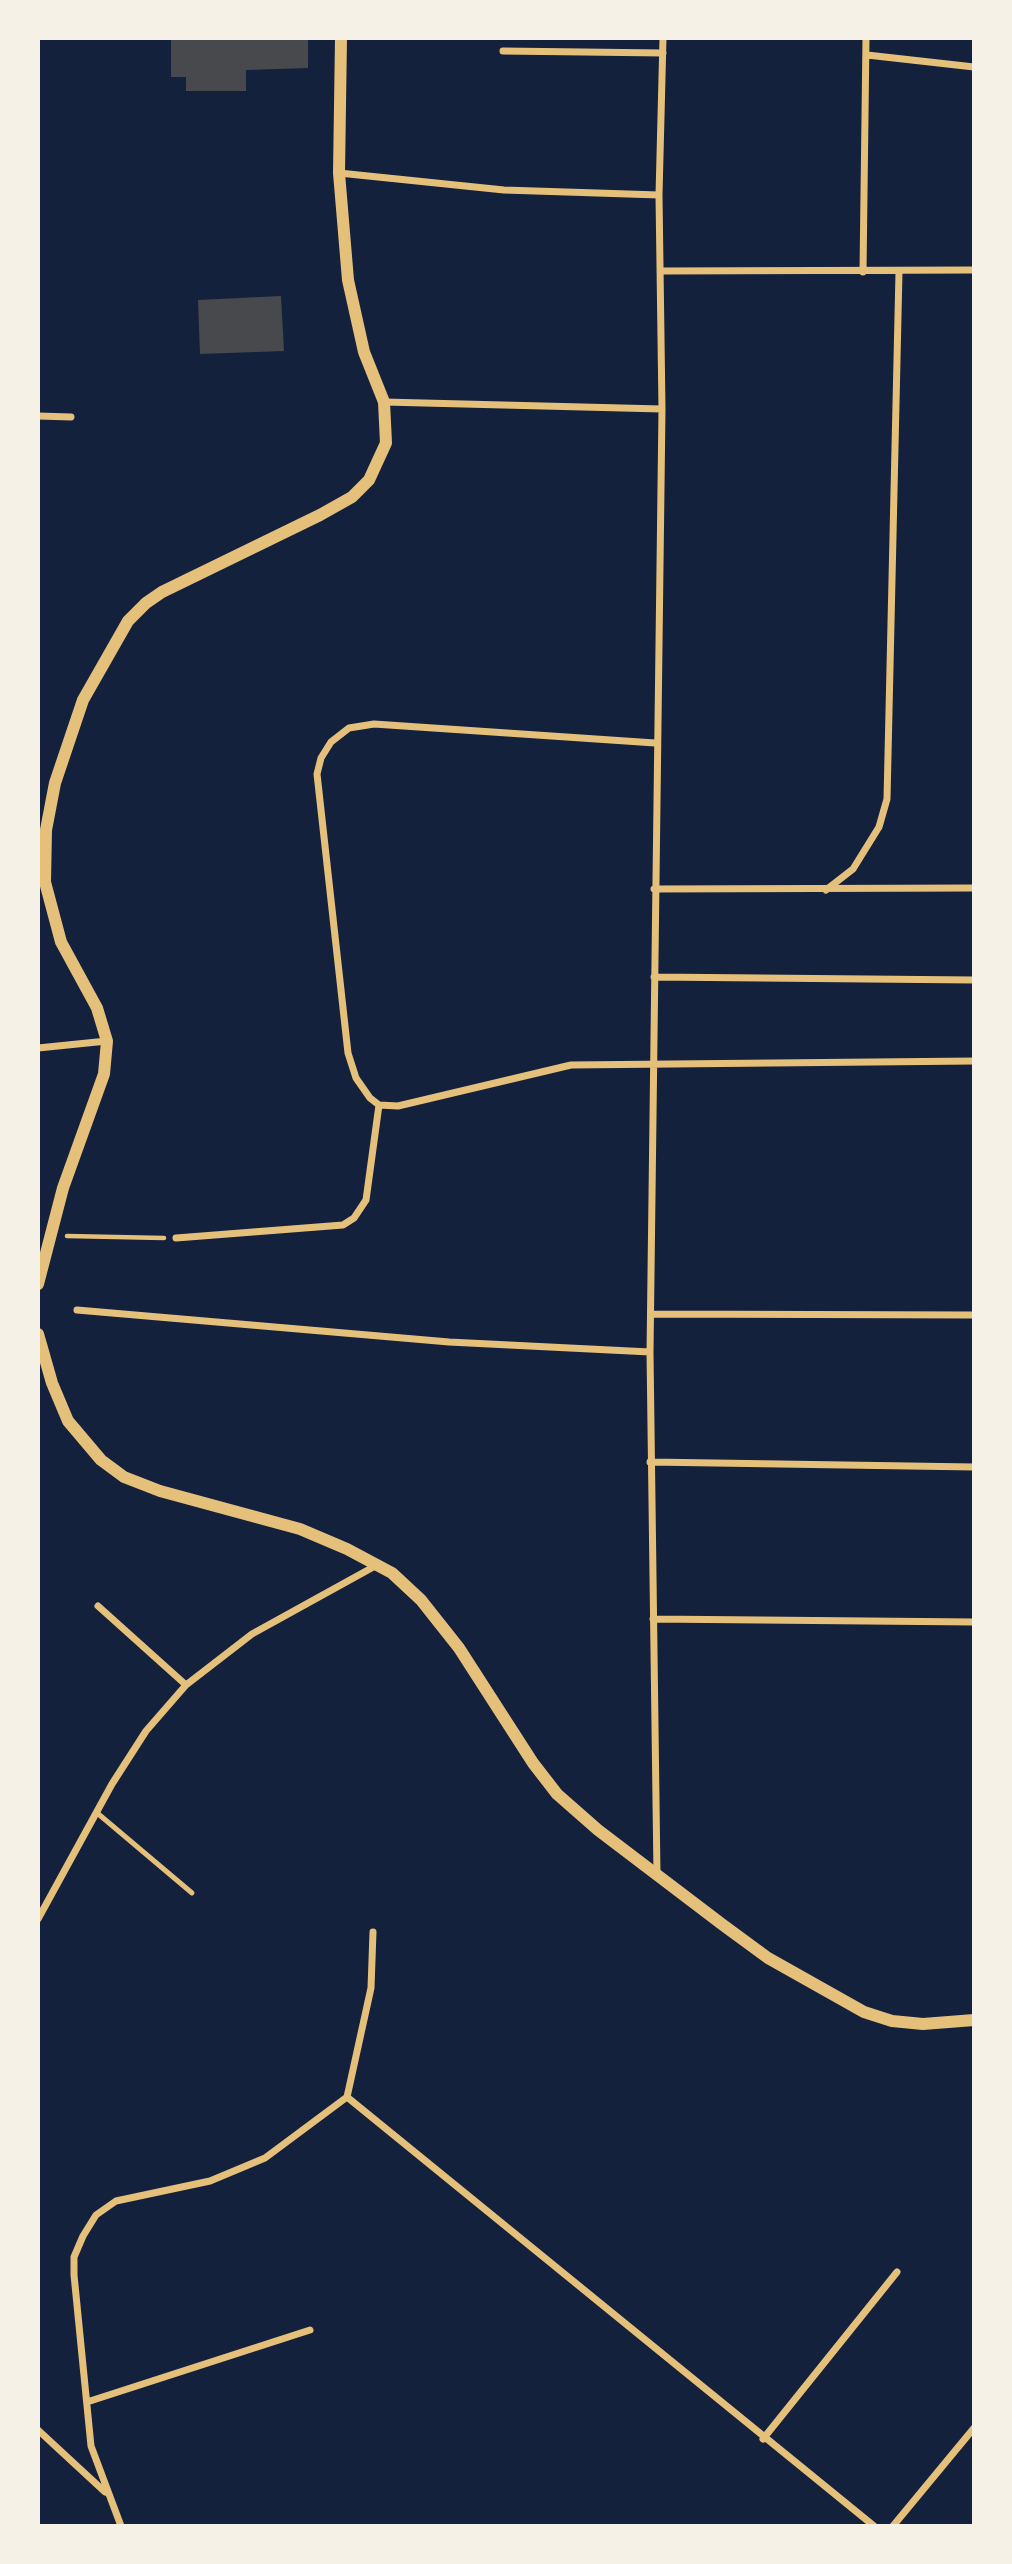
<!DOCTYPE html>
<style>
body{margin:0}
#map{position:relative;width:1012px;height:2564px;overflow:hidden;background:#14213d;font-family:"Golos Text",sans-serif}
canvas{display:block}
.frame{position:absolute;inset:0;border:40px solid #f6f1e7;pointer-events:none}
</style>
<div id="map">
<canvas width="1012" height="2564"></canvas>
<div class="frame"></div>
</div>
<script>
const ctx = document.querySelector('canvas').getContext('2d');
ctx.lineJoin = 'round';
function paint(path, color) { ctx.fillStyle = color; ctx.fill(path, 'evenodd'); }
const shape = rows => new Path2D(rows.map(r => 'M' + r).join(''));
function trace(path, color, width, dash) { ctx.strokeStyle = color; ctx.lineWidth = width; ctx.lineCap = dash ? 'butt' : 'round'; ctx.setLineDash(dash || []); ctx.stroke(path); }
const building = shape([
 [171,38,308,38,308,68,246,70,246,91,186,91,186,77,171,77],
 [281,296,284,351,200,354,198,300]
]);
const path = shape([
 [67,1236,164,1238]
]);
const service = shape([
 [96,1812,192,1893]
]);
const minor = shape([
 [503,51,663,53],
 [867,55,974,67],
 [339,173,504,190,659,195],
 [660,271,974,270],
 [863,272,866,38],
 [384,402,662,409],
 [38,416,71,417],
 [655,743,374,724,349,728,331,742,321,758,317,774,348,1053,356,1078,370,1098,379,1105,398,1106,571,1065,974,1061],
 [654,889,974,888],
 [826,890,853,869,879,827,887,799,899,272],
 [654,977,974,980],
 [38,1048,107,1041],
 [176,1238,343,1225,354,1218,366,1200,379,1105],
 [77,1310,449,1342,650,1352],
 [651,1314,974,1315],
 [650,1462,974,1467],
 [98,1606,186,1685],
 [653,1619,974,1622],
 [657,1875,650,1352,662,409,659,195,663,38],
 [38,1919,112,1784,146,1731,186,1685,252,1634,377,1565],
 [347,2097,874,2526],
 [87,2402,310,2330],
 [38,2430,105,2492],
 [763,2439,897,2272],
 [121,2526,91,2446,74,2275,74,2257,83,2236,96,2215,116,2201,210,2181,265,2158,347,2097,371,1988,373,1932],
 [893,2526,974,2428]
]);
const tertiary = shape([
 [38,1284,63,1188,104,1074,107,1041,97,1008,61,942,45,882,46,830,55,783,83,700,128,621,146,603,162,592,320,515,352,497,369,480,386,443,384,402,364,352,348,280,339,173,341,38],
 [38,1334,52,1383,68,1421,101,1460,124,1477,160,1491,300,1529,347,1549,392,1573,421,1600,459,1648,533,1763,557,1794,598,1830,723,1925,768,1958,864,2012,892,2021,923,2024,974,2020]
]);
paint(building, '#48494c');
trace(path, '#e5c07b', 4.5);
trace(service, '#e5c07b', 5);
trace(minor, '#e5c07b', 7);
trace(tertiary, '#e5c07b', 12);
</script>
